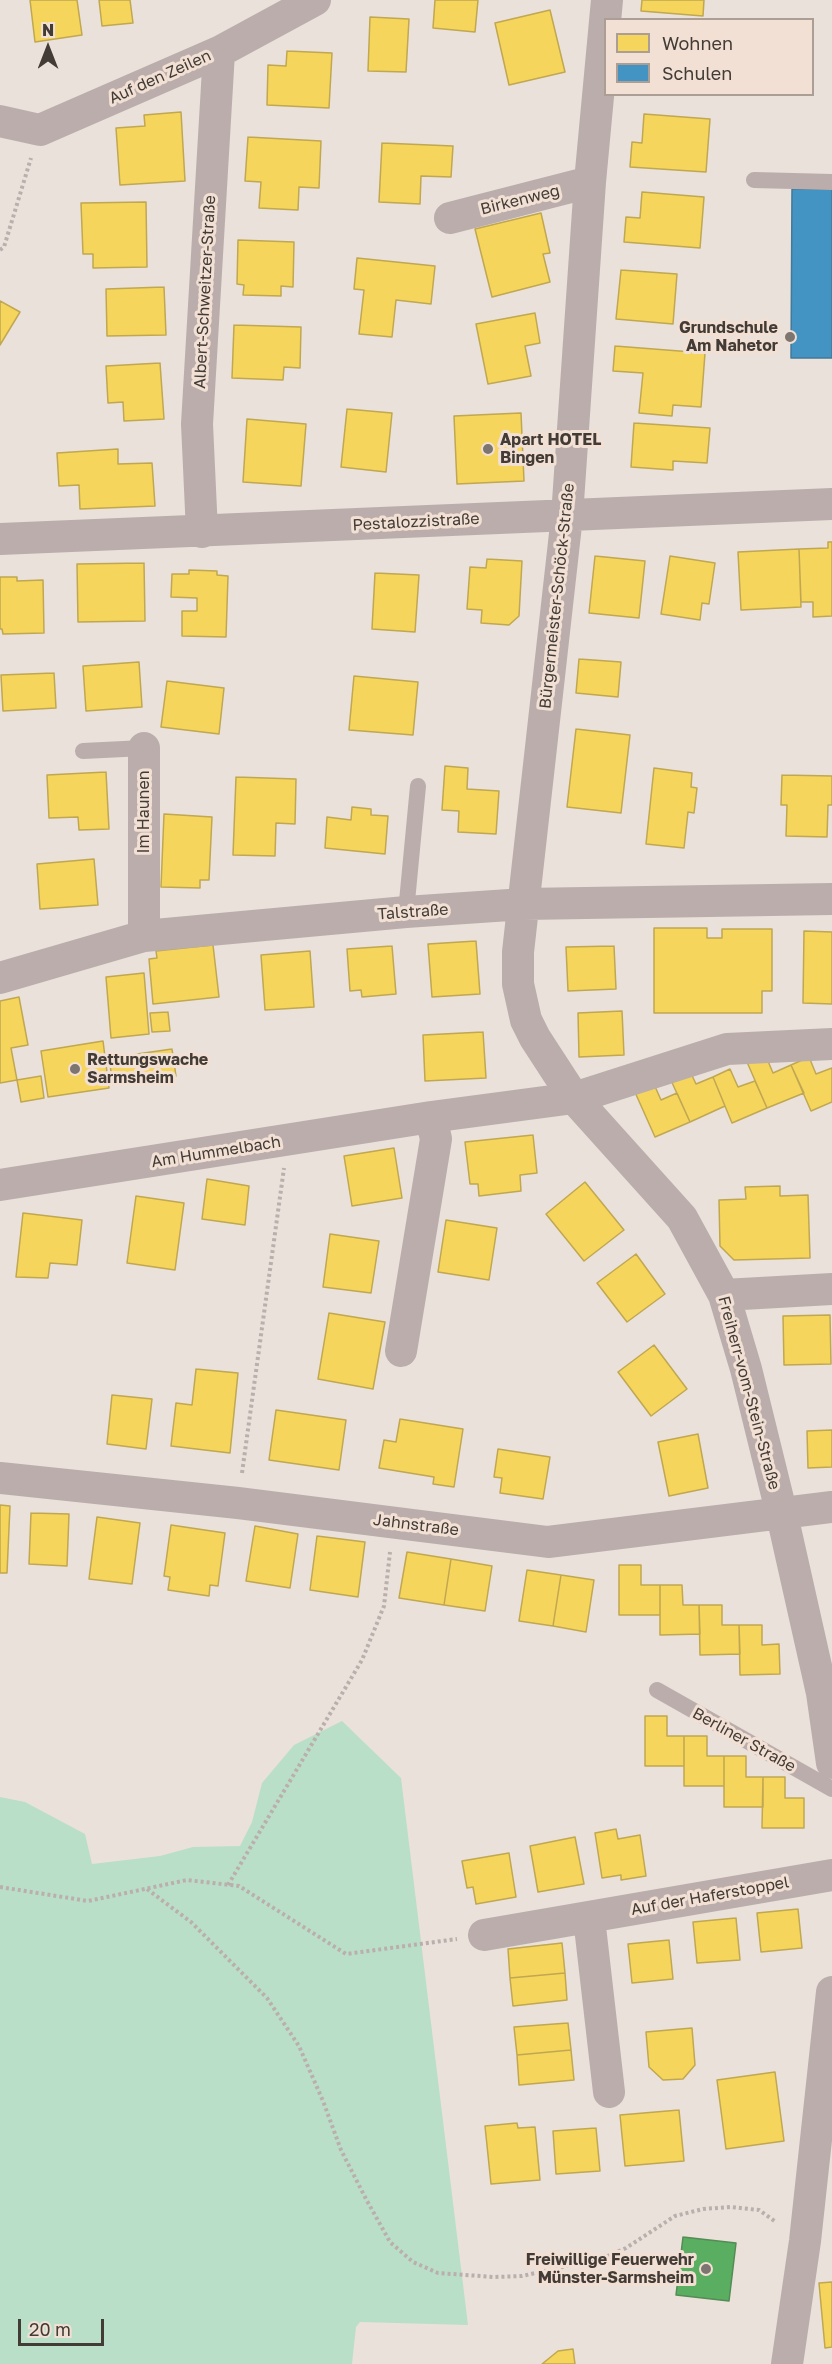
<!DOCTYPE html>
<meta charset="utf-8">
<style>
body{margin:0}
#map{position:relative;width:832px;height:2364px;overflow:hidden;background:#eae1da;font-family:"Golos Text",sans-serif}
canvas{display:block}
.legend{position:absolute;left:604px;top:18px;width:210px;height:78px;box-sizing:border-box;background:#f1e0d3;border:2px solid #ab9e94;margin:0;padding:8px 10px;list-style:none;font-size:18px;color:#423b36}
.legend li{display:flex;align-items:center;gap:12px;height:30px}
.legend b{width:30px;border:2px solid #ab9e94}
.north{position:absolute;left:18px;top:18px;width:60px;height:60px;-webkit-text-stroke:4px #f1e0d3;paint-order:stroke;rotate:0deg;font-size:16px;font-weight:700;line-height:24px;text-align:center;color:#423b36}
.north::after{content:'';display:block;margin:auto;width:21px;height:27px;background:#423b36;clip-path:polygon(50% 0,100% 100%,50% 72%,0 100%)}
.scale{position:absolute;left:18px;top:2319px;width:86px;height:27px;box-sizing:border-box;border:3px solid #423b36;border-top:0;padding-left:8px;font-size:18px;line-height:21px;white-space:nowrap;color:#423b36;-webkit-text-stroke:4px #f1e0d3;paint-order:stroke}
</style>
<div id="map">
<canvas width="832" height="2364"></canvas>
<ul class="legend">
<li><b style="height:16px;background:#f6d55c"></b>Wohnen</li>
<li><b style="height:16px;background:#4393c3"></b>Schulen</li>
</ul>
<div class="north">N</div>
<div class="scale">20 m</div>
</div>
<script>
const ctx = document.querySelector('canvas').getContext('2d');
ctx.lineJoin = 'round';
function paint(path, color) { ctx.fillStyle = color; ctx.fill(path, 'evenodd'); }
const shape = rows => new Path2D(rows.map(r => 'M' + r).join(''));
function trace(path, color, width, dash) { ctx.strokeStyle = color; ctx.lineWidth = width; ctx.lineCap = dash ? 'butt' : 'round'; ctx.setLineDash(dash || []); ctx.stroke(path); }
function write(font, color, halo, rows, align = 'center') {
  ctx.font = font + ' "Golos Text",sans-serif'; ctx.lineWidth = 6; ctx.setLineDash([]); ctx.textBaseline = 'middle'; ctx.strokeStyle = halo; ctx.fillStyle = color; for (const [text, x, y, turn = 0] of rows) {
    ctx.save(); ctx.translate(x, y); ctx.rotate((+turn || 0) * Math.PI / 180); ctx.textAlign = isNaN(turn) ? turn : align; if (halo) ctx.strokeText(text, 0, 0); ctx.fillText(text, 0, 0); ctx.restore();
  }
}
const green = shape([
 [342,1721,401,1778,468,2325,360,2322,356,2327,352,2364,0,2364,0,1797,25,1802,85,1834,92,1864,160,1856,193,1847,240,1846,252,1822,262,1783,294,1745]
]);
const homes = shape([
 [30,0,77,0,82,35,35,42,30,0],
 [99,0,130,0,133,23,102,26,99,0],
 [435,0,478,0,475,32,433,28,435,0],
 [642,0,704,0,703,16,641,11,642,0],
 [550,10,565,72,509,85,495,23,550,10],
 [370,17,409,19,406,72,368,71,370,17],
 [287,51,332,53,329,108,267,105,268,65,286,66,287,51],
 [181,112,185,181,120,185,116,128,145,126,144,115,181,112],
 [644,114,710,119,706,172,630,167,632,142,642,143,644,114],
 [248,137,321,141,319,188,299,187,298,210,259,208,261,182,245,181,248,137],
 [382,143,453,146,451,177,421,176,420,204,379,202,382,143],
 [642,192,704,197,700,248,624,242,626,217,640,218,642,192],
 [146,202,147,267,93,268,93,254,83,254,81,203,146,202],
 [541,213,550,253,543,254,550,282,492,297,475,229,541,213],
 [238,240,294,242,293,287,281,286,281,296,243,295,244,285,237,284,238,240],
 [357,258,435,266,431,304,396,300,392,337,359,334,364,290,354,289,357,258],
 [621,270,677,274,673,324,616,319,621,270],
 [164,287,166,335,107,336,106,289,164,287],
 [0,301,20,312,0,345,0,301],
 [535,313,540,343,525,346,531,376,488,384,476,324,535,313],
 [234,325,301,327,300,368,284,367,283,380,232,378,234,325],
 [615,346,705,353,701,407,673,405,672,416,639,413,643,373,613,371,615,346],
 [160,363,164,419,124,421,123,402,108,403,106,366,160,363],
 [347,409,392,413,386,472,341,467,347,409],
 [521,413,524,481,457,484,454,416,521,413],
 [247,419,306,424,301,486,243,482,247,419],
 [634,423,710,428,707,463,673,461,673,470,631,467,634,423],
 [118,449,118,464,152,463,155,506,80,509,79,485,59,486,57,453,118,449],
 [828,542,832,542,832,616,813,617,813,602,801,602,799,549,828,548,828,542],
 [799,549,801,607,741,610,738,552,799,549],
 [595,556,645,561,639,618,589,613,595,556],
 [670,556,715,563,709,604,702,603,700,620,661,614,670,556],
 [487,559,522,561,519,616,509,625,481,623,482,610,467,609,470,567,486,568,487,559],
 [144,563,145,621,78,622,77,564,144,563],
 [189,570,217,571,217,575,228,576,226,637,182,636,182,611,197,611,197,598,171,597,172,574,189,574,189,570],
 [375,573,419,575,415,632,372,629,375,573],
 [0,577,17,577,17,581,43,580,44,633,3,634,2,629,0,629,0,577],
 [579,659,621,662,618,697,576,693,579,659],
 [139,662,142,707,86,711,83,666,139,662],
 [54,673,56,708,3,711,1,675,54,673],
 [354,676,418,682,413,735,349,730,354,676],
 [167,681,224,688,219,734,161,727,167,681],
 [576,729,630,735,621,813,567,807,576,729],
 [445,766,468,768,467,789,499,791,496,834,458,832,459,811,442,810,445,766],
 [654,768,692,773,691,787,697,788,694,813,688,812,684,848,646,844,654,768],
 [106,772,109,829,79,830,78,817,49,818,47,775,106,772],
 [782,775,832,776,832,805,828,805,827,837,786,836,787,805,781,805,782,775],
 [236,777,296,779,295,824,276,823,275,856,233,855,236,777],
 [352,807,371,809,371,815,388,816,385,854,325,848,327,817,351,820,352,807],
 [164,814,212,817,209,880,200,880,200,888,161,887,164,814],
 [94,859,98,905,40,909,37,864,94,859],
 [654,928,707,928,707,938,722,938,722,929,772,929,772,991,762,991,762,1013,654,1013,654,928],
 [804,931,832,932,832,1004,803,1003,804,931],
 [476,941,480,994,432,997,428,944,476,941],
 [213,945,219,997,153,1004,149,959,157,958,156,951,213,945],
 [392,946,396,994,362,997,361,990,350,991,347,949,392,946],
 [614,946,616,989,568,991,566,947,614,946],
 [310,951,314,1007,265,1010,261,955,310,951],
 [144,973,149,1034,111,1038,106,977,144,973],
 [19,997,28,1045,11,1048,17,1080,0,1083,0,1001,19,997],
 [622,1011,624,1055,579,1057,578,1013,622,1011],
 [168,1012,170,1031,152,1032,150,1013,168,1012],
 [483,1032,486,1078,425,1081,423,1035,483,1032],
 [103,1041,109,1088,48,1097,41,1051,103,1041],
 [172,1049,176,1076,113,1085,109,1058,172,1049],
 [765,1054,773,1073,791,1065,804,1093,767,1108,747,1062,765,1054],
 [809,1057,816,1074,832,1068,832,1102,811,1111,791,1065,809,1057],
 [688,1067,696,1084,713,1077,725,1106,690,1122,669,1076,688,1067],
 [730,1069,738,1087,755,1081,767,1108,732,1123,713,1077,730,1069],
 [41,1076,44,1098,21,1102,17,1080,41,1076],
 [653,1082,661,1100,677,1093,690,1122,655,1137,634,1090,653,1082],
 [533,1135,537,1173,520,1175,521,1191,479,1196,478,1184,470,1184,465,1142,533,1135],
 [394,1148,402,1198,352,1206,344,1156,394,1148],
 [207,1179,249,1186,245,1225,202,1219,207,1179],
 [585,1182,624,1230,584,1261,546,1214,585,1182],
 [780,1186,780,1196,808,1195,810,1258,734,1260,720,1246,719,1200,746,1199,745,1187,780,1186],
 [136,1196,184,1203,175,1270,127,1263,136,1196],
 [23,1213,82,1220,77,1265,50,1263,48,1278,16,1277,23,1213],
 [446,1220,497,1228,489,1280,438,1272,446,1220],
 [330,1234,379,1241,371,1293,323,1287,330,1234],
 [636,1254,665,1294,627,1322,597,1283,636,1254],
 [329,1313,385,1322,373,1389,318,1379,329,1313],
 [830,1315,831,1364,784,1365,783,1316,830,1315],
 [654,1345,687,1389,651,1416,618,1372,654,1345],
 [196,1369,238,1373,230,1453,171,1446,176,1403,192,1405,196,1369],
 [112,1395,152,1399,146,1449,107,1444,112,1395],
 [276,1410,346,1420,339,1470,269,1460,276,1410],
 [400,1419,463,1429,454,1487,433,1484,434,1477,379,1468,384,1440,396,1442,400,1419],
 [832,1430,832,1467,808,1468,807,1431,832,1430],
 [698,1434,708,1488,669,1496,658,1442,698,1434],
 [498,1449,550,1457,543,1499,500,1493,502,1478,494,1477,498,1449],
 [0,1505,10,1506,7,1573,0,1573,0,1505],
 [31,1513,69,1514,67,1566,29,1564,31,1513],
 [97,1517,140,1523,132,1584,89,1579,97,1517],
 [171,1525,225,1533,218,1586,210,1585,209,1596,168,1590,170,1577,164,1576,171,1525],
 [255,1526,298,1534,290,1588,246,1581,255,1526],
 [317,1536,365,1542,358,1597,310,1590,317,1536],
 [407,1552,451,1559,444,1605,399,1598,407,1552],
 [451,1559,492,1566,485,1611,444,1605,451,1559],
 [619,1565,641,1565,641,1585,660,1585,660,1615,619,1615,619,1565],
 [527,1570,561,1575,553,1626,519,1621,527,1570],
 [561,1575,594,1580,586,1632,553,1626,561,1575],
 [660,1585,682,1585,683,1605,699,1605,700,1634,660,1635,660,1585],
 [699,1605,722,1605,722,1625,739,1625,740,1654,700,1655,699,1605],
 [739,1625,762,1625,762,1645,779,1644,780,1674,740,1675,739,1625],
 [645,1716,667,1716,667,1736,684,1736,684,1766,645,1766,645,1716],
 [684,1736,707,1736,707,1756,724,1756,724,1786,684,1786,684,1736],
 [724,1756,746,1756,746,1777,763,1777,763,1807,724,1807,724,1756],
 [763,1777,785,1777,785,1798,804,1798,804,1828,762,1828,763,1777],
 [616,1829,618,1839,640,1835,646,1876,621,1880,621,1875,602,1878,595,1833,616,1829],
 [575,1837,584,1884,538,1892,530,1846,575,1837],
 [509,1853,516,1897,476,1904,473,1887,467,1888,462,1861,509,1853],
 [798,1909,802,1948,761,1952,757,1913,798,1909],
 [736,1918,740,1960,697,1963,693,1922,736,1918],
 [669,1940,673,1979,632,1983,628,1944,669,1940],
 [562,1943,565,1973,510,1978,508,1949,562,1943],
 [565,1973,567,2000,513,2006,510,1978,565,1973],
 [568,2023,571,2050,517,2055,514,2027,568,2023],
 [692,2028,695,2065,683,2079,663,2080,649,2067,646,2032,692,2028],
 [571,2050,574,2080,519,2085,517,2055,571,2050],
 [775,2072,784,2141,726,2149,717,2080,775,2072],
 [679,2110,684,2161,625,2166,620,2115,679,2110],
 [517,2123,518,2128,535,2127,540,2180,491,2184,485,2126,517,2123],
 [596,2128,600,2171,556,2174,553,2131,596,2128],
 [832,2282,832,2347,825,2348,819,2283,832,2282],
 [573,2349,575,2364,542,2364,558,2351,573,2349]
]);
const schools = shape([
 [792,189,832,189,832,358,791,358,792,189]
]);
const public = shape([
 [683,2237,736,2243,729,2301,676,2295,683,2237]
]);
const path = shape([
 [0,250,4,247,31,158],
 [242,1473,284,1168],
 [228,1885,362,1660,384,1606,390,1552],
 [0,1887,88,1901,187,1880,239,1886,346,1954,457,1939],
 [147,1889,191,1922,267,1998,299,2046,323,2101,341,2150,366,2199,390,2242,413,2262,438,2273,494,2277,522,2276,603,2258,626,2248,675,2216,703,2209,731,2207,759,2210,776,2222]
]);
const lane = shape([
 [754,180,832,182],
 [83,751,144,748],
 [406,912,418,786],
 [657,1690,832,1789]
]);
const street = shape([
 [607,0,590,182,567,516,518,952,518,984,526,1020,535,1038,574,1098,682,1218,724,1295,746,1369,782,1515,822,1693,832,1763],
 [0,121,40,130,219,52,315,0],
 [450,218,590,182],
 [202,532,197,424,219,52],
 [0,539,832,504],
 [144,936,144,748],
 [0,978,144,936,406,912,524,904,832,899],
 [0,1185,431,1117,574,1098,727,1049,832,1044],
 [724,1295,832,1289],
 [401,1351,436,1139,431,1117],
 [0,1478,238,1503,548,1542,832,1507],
 [589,1918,609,2092],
 [484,1935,832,1875],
 [787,2364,805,2241,832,1992]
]);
const markers = [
 [790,337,6,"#7d756f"],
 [488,449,6,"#7d756f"],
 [75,1069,6,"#7d756f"],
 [706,2269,6,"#7d756f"]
];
const streetNames = [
 ["Auf den Zeilen",160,77,-24],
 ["Birkenweg",520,200,-14],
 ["Albert-Schweitzer-Straße",205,292,-87],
 ["Pestalozzistraße",416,522,-3],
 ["Bürgermeister-Schöck-Straße",557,596,-84],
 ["Im Haunen",144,812,-90],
 ["Talstraße",413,912,-4],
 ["Am Hummelbach",216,1152,-9],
 ["Freiherr-vom-Stein-Straße",749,1393,75],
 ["Jahnstraße",416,1525,7],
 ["Berliner Straße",744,1740,29],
 ["Auf der Haferstoppel",710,1896,-10]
];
const poiNames = [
 ["Grundschule",778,328],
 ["Am Nahetor",778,346],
 ["Apart HOTEL",500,440,"left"],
 ["Bingen",500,458,"left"],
 ["Rettungswache",87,1060,"left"],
 ["Sarmsheim",87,1078,"left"],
 ["Freiwillige Feuerwehr",694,2260],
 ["Münster-Sarmsheim",694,2278]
];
paint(green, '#badfc9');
paint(homes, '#f6d55c');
trace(homes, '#c0a751', 1.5);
paint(schools, '#4393c3');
trace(schools, '#437999', 1.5);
paint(public, '#5aae61');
trace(public, '#538c54', 1.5);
trace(path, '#baafac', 4, [3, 3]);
trace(lane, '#bbadab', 16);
trace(street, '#bbadab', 32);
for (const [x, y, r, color] of markers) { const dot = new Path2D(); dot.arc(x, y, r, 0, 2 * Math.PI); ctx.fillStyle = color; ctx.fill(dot); trace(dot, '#f1e0d3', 2); }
write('16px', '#423b36', '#f1e0d3', streetNames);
write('bold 16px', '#423b36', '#f1e0d3', poiNames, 'right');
</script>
